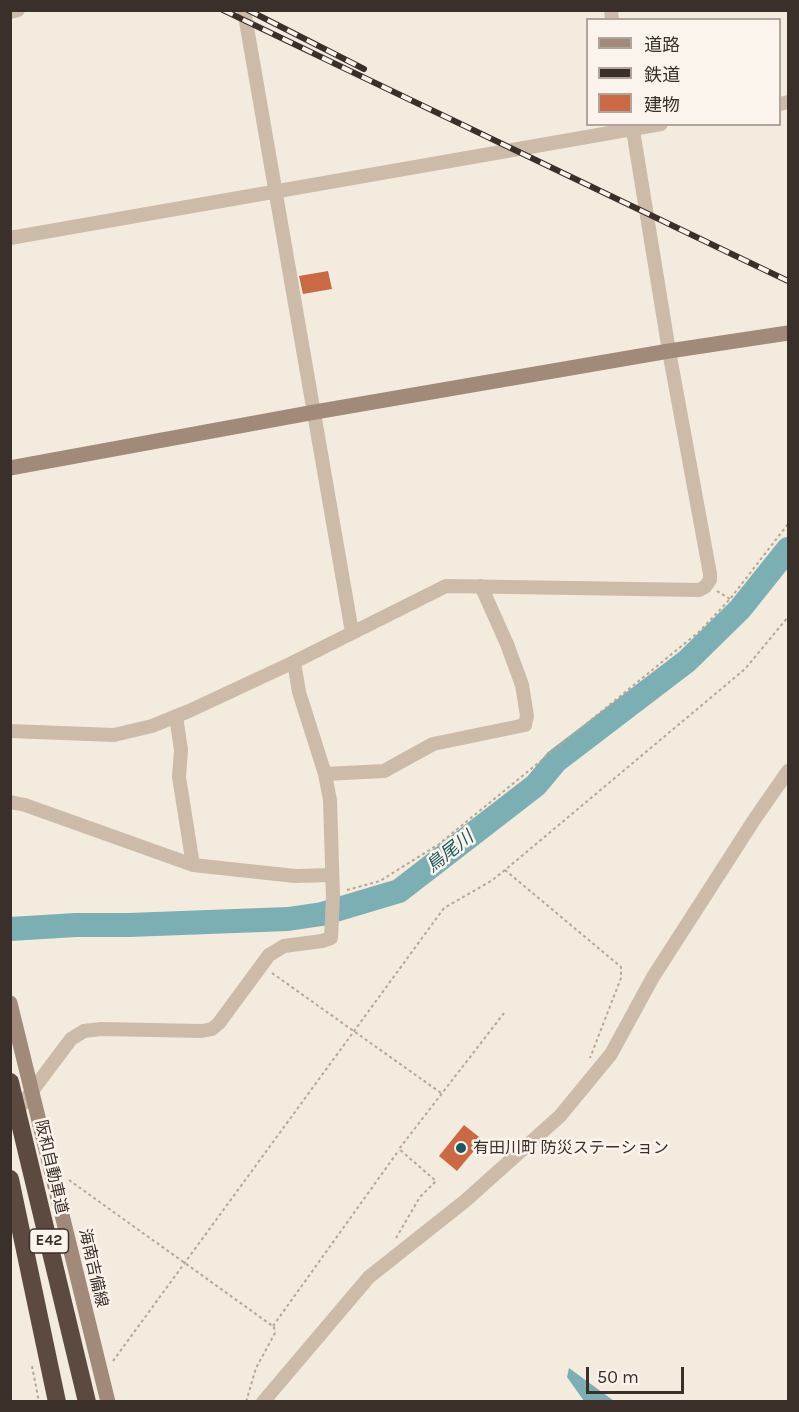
<!DOCTYPE html>
<meta charset="utf-8">
<style>
body{margin:0}
#map{position:relative;width:799px;height:1412px;overflow:hidden;background:#f4ebdf;font-family:Karla,"Noto Sans JP",sans-serif}
canvas{display:block}
.frame{position:absolute;inset:0;border:12px solid #3a2f29;pointer-events:none}
.legend{position:absolute;left:586px;top:18px;width:195px;height:108px;box-sizing:border-box;background:#fbf4ec;border:2px solid #aea59e;margin:0;padding:8px 10px;list-style:none;font-size:18px;color:#3a2f29}
.legend li{display:flex;align-items:center;gap:12px;height:30px}
.legend b{width:30px;border:2px solid #aea59e}
.scale{position:absolute;left:586px;top:1367px;width:98px;height:27px;box-sizing:border-box;border:3px solid #3a2f29;border-top:0;padding-left:8px;font-size:18px;line-height:21px;white-space:nowrap;color:#3a2f29;-webkit-text-stroke:4px #fbf4ec;paint-order:stroke}
</style>
<div id="map">
<canvas width="799" height="1412"></canvas>
<div class="frame"></div>
<ul class="legend">
<li><b style="height:8px;background:#a18a7a"></b>道路</li>
<li><b style="height:8px;background:#3a2f29"></b>鉄道</li>
<li><b style="height:16px;background:#cc6945"></b>建物</li>
</ul>
<div class="scale">50 m</div>
</div>
<script>
const ctx = document.querySelector('canvas').getContext('2d');
ctx.lineJoin = 'round';
function paint(path, color) { ctx.fillStyle = color; ctx.fill(path, 'evenodd'); }
const shape = rows => new Path2D(rows.map(r => 'M' + r).join(''));
function trace(path, color, width, dash) { ctx.strokeStyle = color; ctx.lineWidth = width; ctx.lineCap = dash ? 'butt' : 'round'; ctx.setLineDash(dash || []); ctx.stroke(path); }
function write(font, color, halo, rows, align = 'center') {
  ctx.font = font + ' Karla,"Noto Sans JP",sans-serif'; ctx.lineWidth = 5; ctx.setLineDash([]); ctx.textBaseline = 'middle'; ctx.strokeStyle = halo; ctx.fillStyle = color; for (const [text, x, y, turn = 0] of rows) {
    ctx.save(); ctx.translate(x, y); ctx.rotate((+turn || 0) * Math.PI / 180); ctx.textAlign = isNaN(turn) ? turn : align; if (halo) ctx.strokeText(text, 0, 0); ctx.fillText(text, 0, 0); ctx.restore();
  }
}
const water = shape([
 [569,1368,614,1401,584,1401,567,1377]
]);
const river = shape([
 [10,929,76,925,129,925,288,919,322,914,399,891,536,785,556,761,687,661,740,609,788,549]
]);
const building = shape([
 [328,271,332,289,303,294,299,276],
 [464,1125,483,1140,457,1171,439,1156]
]);
const path = shape([
 [717,591,730,599],
 [505,870,621,967,621,978,590,1058],
 [347,890,380,881,439,844,700,631,730,599,788,524],
 [272,973,441,1093],
 [69,1180,274,1327,275,1333,256,1368,246,1402],
 [396,1238,420,1197,436,1181,399,1149,504,1013],
 [273,1326,399,1150],
 [113,1361,444,908,491,881,505,870,745,669,788,617],
 [32,1366,39,1402]
]);
const street = shape([
 [244,10,352,632],
 [611,10,612,20],
 [10,12,18,10],
 [780,104,788,102],
 [10,238,661,124],
 [176,716,181,750,179,777,193,865],
 [10,731,114,735,152,726,189,711,294,662,446,586,699,590,705,587,710,580,710,574,669,351,632,124],
 [325,774,384,771,433,744,525,725,527,716,522,685,507,644,481,586],
 [10,802,25,805,193,865,295,876,332,875],
 [14,1115,71,1039,84,1031,101,1029,202,1031,212,1029,219,1023,269,955,284,946,322,941,331,938,333,896,330,800,325,774,299,692,294,662],
 [263,1402,369,1277,465,1201,560,1116,611,1054,653,977,754,820,788,771]
]);
const secondary = shape([
 [10,468,315,412,669,351,788,333],
 [10,1003,108,1402]
]);
const highway = shape([
 [10,1179,57,1402]
]);
const rail = shape([
 [223,10,788,281],
 [248,10,364,69]
]);
const highwayBridge = shape([
 [10,1082,87,1402]
]);
const markers = [
 [461,1148,6,"#1c585f"]
];
const shields = [
 [49,1241,39]
];
const shieldNames = [
 ["E42",49,1241]
];
const poiNames = [
 ["有田川町 防災ステーション",473,1148]
];
const streetNames = [
 ["阪和自動車道",51,1167,77],
 ["海南吉備線",93,1268,77]
];
const waterNames = [
 ["鳥尾川",450,852,-38]
];
paint(water, '#7cafb3');
trace(river, '#7cafb3', 24);
paint(building, '#cc6945');
trace(path, '#b9a593', 2, [3, 3]);
trace(street, '#cdbba9', 14);
trace(secondary, '#a18a7a', 15);
trace(highway, '#5c4940', 18);
trace(rail, '#3a2f29', 6);
trace(rail, '#fbf4ec', 4, [11]);
trace(highwayBridge, '#5c4940', 18);
for (const [x, y, r, color] of markers) { const dot = new Path2D(); dot.arc(x, y, r, 0, 2 * Math.PI); ctx.fillStyle = color; ctx.fill(dot); trace(dot, '#fbf4ec', 2); }
for (const [x, y, w] of shields) { const box = new Path2D(); box.roundRect(x - w / 2, y - 12, w, 24, 4.5); ctx.fillStyle = '#fbf4ec'; ctx.fill(box); trace(box, '#3a2f29', 1.5); }
write('bold 15px', '#3a2f29', null, shieldNames);
write('16px', '#3a2f29', '#fbf4ec', poiNames, 'left');
write('16px', '#3a2f29', '#fbf4ec', streetNames);
write('italic 18px', '#1c585f', '#fbf4ec', waterNames);
</script>
